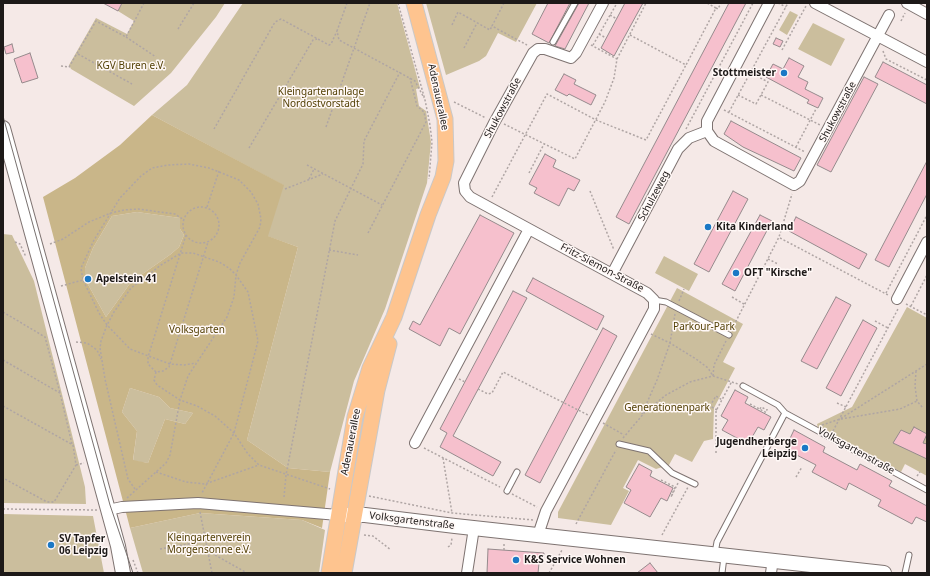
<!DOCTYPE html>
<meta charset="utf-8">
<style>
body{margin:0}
#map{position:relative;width:930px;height:576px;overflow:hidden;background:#f5e9e7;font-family:"Noto Sans",sans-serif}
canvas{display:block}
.frame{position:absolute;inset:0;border:4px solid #1d1918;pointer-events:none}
</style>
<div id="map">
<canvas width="930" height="576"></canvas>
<div class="frame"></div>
</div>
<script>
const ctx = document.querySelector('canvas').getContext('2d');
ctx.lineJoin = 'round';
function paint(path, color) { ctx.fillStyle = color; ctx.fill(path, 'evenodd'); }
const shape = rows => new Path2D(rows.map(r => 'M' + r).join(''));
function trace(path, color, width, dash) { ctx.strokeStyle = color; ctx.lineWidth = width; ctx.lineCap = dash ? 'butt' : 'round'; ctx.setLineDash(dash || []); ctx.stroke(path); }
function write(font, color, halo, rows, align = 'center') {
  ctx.font = font + ' "Noto Sans",sans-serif'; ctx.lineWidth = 3; ctx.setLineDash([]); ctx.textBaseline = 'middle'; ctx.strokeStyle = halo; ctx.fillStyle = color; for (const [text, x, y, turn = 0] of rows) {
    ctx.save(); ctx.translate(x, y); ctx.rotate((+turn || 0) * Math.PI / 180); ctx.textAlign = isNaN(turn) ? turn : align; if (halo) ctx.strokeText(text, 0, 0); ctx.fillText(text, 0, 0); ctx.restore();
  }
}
const green = shape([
 [122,3,225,3,216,17,171,73,134,106,71,69,69,65,96,18,127,34,134,21,118,11],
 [243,3,397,3,420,88,416,89,419,106,426,111,431,142,427,183,385,309,354,381,330,472,288,468,247,440,298,247,267,236,283,185,152,115,187,85],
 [426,3,537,3,516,42,498,33,486,56,479,61,446,75],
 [790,11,798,15,787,35,779,30],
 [813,23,845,39,831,66,798,49],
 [137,212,180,218,180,229,184,235,179,247,171,254,131,282,106,317,85,279,85,268,93,248,112,216],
 [3,234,12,235,34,281,85,487,86,504,3,503],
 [664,256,698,274,689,291,655,273],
 [677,288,743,324,723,362,735,368,714,408,713,439,704,441,692,462,675,454,669,465,656,469,638,460,623,488,629,491,611,525,558,518,558,512],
 [907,307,927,318,927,476,905,464,901,472,818,428,817,424,852,407],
 [130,388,159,397,170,408,193,413,185,424,165,419,148,463,133,461,137,431,122,412],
 [200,513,302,520,325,530,319,573,143,573,130,528],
 [3,514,93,516,104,573,3,573]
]);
const forest = shape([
 [152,115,284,185,268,236,298,247,247,440,288,468,330,472,322,528,302,520,200,513,130,528,43,197,75,178,120,145],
 [137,212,180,218,180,229,184,235,179,247,171,254,131,282,106,317,85,279,85,268,93,248,112,216],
 [130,388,159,397,170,408,193,413,185,424,165,419,148,463,133,460,137,431,122,412]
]);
const building = shape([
 [103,3,122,3,118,11,103,3],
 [548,3,570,3,549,43,532,34,548,3],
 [579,3,589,3,565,49,555,46,579,3],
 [625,3,643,3,614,56,601,48,625,3],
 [729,3,746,3,629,224,616,217,729,3],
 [776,38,783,41,780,47,773,44,776,38],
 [12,44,14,52,6,54,4,47,12,44],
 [30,53,38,78,22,83,14,59,30,53],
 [789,58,804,66,798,77,808,82,805,89,823,98,818,108,807,103,809,100,766,77,773,64,783,69,789,58],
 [883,62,927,85,927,104,875,77,883,62],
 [564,74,576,80,574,84,596,95,591,105,569,94,567,96,555,90,564,74],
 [864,77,878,84,831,172,817,165,864,77],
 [731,121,801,158,794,171,743,147,724,134,731,121],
 [545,154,556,160,553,167,580,180,574,191,568,188,559,206,534,193,537,188,529,184,545,154],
 [927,161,927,194,889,267,875,260,927,161],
 [733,191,748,199,709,272,694,264,733,191],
 [480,215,514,233,460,334,449,328,440,346,409,329,413,321,420,325,480,215],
 [760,215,772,221,735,291,722,284,760,215],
 [796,217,867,254,859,269,789,231,796,217],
 [533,278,604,316,597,330,526,291,533,278],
 [513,291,527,298,453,436,501,462,493,476,440,447,447,433,440,429,513,291],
 [836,297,851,305,817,369,801,361,836,297],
 [863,320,877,328,841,396,826,388,863,320],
 [603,328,617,336,540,483,525,475,603,328],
 [735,390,748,397,745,403,771,417,764,430,758,427,748,444,722,430,728,420,721,416,735,390],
 [914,427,927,434,923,443,927,444,927,459,893,443,901,430,910,434,914,427],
 [794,430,825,447,823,452,857,470,860,464,892,481,889,486,927,506,927,522,916,517,912,524,878,506,881,500,849,483,846,490,812,472,816,465,785,449,794,430],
 [639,464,652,471,650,476,673,488,667,501,661,498,650,517,624,503,631,490,626,487,639,464],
 [488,549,544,553,543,563,539,563,538,573,487,573,488,549],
 [650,563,658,573,637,573,650,563]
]);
const path = shape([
 [347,3,337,31,339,40,415,81,424,98],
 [398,3,425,100,430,125,432,142,429,179],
 [504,3,492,26,527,45],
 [778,3,786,7],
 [716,8,718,9,721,3],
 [610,15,617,19],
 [901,21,905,13],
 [452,25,458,12,490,30,492,26],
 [178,29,194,3],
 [599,34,606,38],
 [630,35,686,65,716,8,707,3],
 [126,37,156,57],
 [593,45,617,3],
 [464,48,477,23],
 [782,50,806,6],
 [883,51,886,59,927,80],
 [78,54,132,84],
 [617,59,646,3],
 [61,66,69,67,96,21,126,37,144,3],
 [738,95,756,104,768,82,751,73],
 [761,95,820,125],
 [454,102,486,118],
 [724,110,805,152],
 [729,112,788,3],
 [504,124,575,159,605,102,614,78,617,59,591,45],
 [326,127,370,3],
 [214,129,275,22,281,19,329,45,331,44,337,31],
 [686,129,753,3],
 [796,147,816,109],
 [249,148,313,40,317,39],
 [307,165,382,205],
 [529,173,544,144],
 [309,179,314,169],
 [285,189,323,174],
 [590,191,614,250],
 [492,197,547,94,596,120,646,140,686,65],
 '183 225a18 18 0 1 1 36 0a18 18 0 1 1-36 0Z',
 [207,207,219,171],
 [368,233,426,122,424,112,417,106,410,78],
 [186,235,148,357,148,364,156,372,163,371,169,367,208,242],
 [780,238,888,295],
 [15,242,20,244,26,257],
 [50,244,63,239,89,222,111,213,124,210,138,209,175,214,184,220],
 [329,250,358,255],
 [768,259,778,264],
 [61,286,83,280],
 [886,293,927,215],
 [732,297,744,304],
 [679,301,684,289],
 [906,304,927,315],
 [911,306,927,275],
 [3,312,45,337,60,393],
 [875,321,888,328],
 [732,329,779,237,792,194],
 [651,334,670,343,696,359,708,368,713,376],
 [76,342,87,343,97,350,101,359],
 [3,360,60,393,72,444],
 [916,371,915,386,917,401,923,408],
 [156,372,154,380,157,385,180,400,197,406,215,416,234,433,248,454,259,465,330,489],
 [713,376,714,365,726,341],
 [459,379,465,382],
 [478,389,488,394,492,393,503,372,588,415],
 [837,403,846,407],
 [750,404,767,413],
 [3,406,73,445,76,465,54,502,47,502,3,478],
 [760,409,761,407,767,410,767,407],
 [717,410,710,406,716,396,722,400],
 [642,414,657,380,670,343,675,314],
 [841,419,900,409,917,401],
 [603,423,624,435],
 [822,425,840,419,927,364],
 [833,431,898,309],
 [623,438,645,412,666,395,690,382,713,376,738,384],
 [424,448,500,487],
 [716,453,716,411,732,381],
 [443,458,452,513],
 [76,465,84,463],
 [156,472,186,482,205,484,259,465],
 [917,476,920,472],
 [796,477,802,467],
 [661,480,675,487,671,497,678,483],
 [135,489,128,479,105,379,100,348,101,341,107,325,114,312,131,288,161,265,181,253,193,253,219,262,229,268,236,275,248,292,258,341,234,433,202,493],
 [512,494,537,507],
 [369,496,452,513,534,520],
 [284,497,286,475,335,221,363,164,364,141,400,72],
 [127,498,166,463,170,455,180,400,188,376,227,317,234,297,236,275,240,263,260,227,261,219,258,204,251,192,239,180,209,168,189,164,168,165,152,168,141,176,120,198,94,240,81,268,83,280,99,313,107,325,130,349,170,364,184,365,196,363],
 [3,509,97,510],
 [200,512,212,573],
 [576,524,616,450],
 [364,535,373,536,391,550],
 [662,535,688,487],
 [448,547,451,545,452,538],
 [160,549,206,541],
 [504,550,504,544],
 [208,551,247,573],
 [133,560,138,573],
 [549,573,562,550]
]);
const lane = shape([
 [553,42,575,3],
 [654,300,666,302,729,335],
 [743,386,778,405,785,413,927,490],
 [619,444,649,451,672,473,695,484],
 [507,491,517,472],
 [715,553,717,542,785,413],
 [722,573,724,557],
 [905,573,909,555]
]);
const street = shape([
 [769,3,707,121,707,131,714,141,794,185,800,181,889,15],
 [815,3,927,62],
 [907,3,927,14],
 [529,229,470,197,465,191,464,183,494,123,533,53,538,49,545,49,571,58,576,53,603,3],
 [612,274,678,149,689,138,707,131],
 [897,299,927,242],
 [415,443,529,229,647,293,654,300,654,309,546,511,538,535],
 [108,510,122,507,198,503,338,515],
 [467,573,474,528],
 [771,573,773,559]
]);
const secondary = shape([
 [3,128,118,546,123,573],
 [344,515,365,515,455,526,884,573]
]);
const primary = shape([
 [329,573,355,417,370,368,394,317,428,215,443,177,446,161,445,119,414,3],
 [344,573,377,390,389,344]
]);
const tram = shape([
 [3,116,110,505,133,573]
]);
const markers = [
 [784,73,4,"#1b78c5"],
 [708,227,4,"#1b78c5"],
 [736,273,4,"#1b78c5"],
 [88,279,4,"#1b78c5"],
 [805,448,4,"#1b78c5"],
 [51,545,4,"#1b78c5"],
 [516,560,4,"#1b78c5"]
];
const parkNames = [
 ["KGV Buren e.V.",131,66],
 ["Kleingartenanlage",321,92],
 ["Nordostvorstadt",321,104],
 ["Parkour-Park",704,327],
 ["Volksgarten",197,330],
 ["Generationenpark",667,408],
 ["Kleingartenverein",209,538],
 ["Morgensonne e.V.",209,550]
];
const poiNames = [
 ["Stottmeister",776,73,"right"],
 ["Kita Kinderland",716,227],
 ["OFT \"Kirsche\"",744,273],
 ["Apelstein 41",96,279],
 ["Jugendherberge",797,442,"right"],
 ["Leipzig",797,454,"right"],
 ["SV Tapfer",59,539],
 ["06 Leipzig",59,551],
 ["K&S Service Wohnen",524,560]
];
const streetNames = [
 ["Adenauerallee",438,97,78],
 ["Shukowstraße",503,108,-62],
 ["Shukowstraße",838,112,-62],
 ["Schulzeweg",654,196,-62],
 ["Fritz-Siemon-Straße",602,268,28],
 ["Adenauerallee",351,442,-79],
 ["Volksgartenstraße",856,451,29],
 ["Volksgartenstraße",412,521,7]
];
paint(green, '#cbbe9d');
paint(forest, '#c9b689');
paint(building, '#f6c0cd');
trace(building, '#958a8c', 1);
trace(lane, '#7e7371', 7);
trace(street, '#7e7371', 12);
trace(secondary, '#7e7371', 16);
trace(primary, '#c9c8c8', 17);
trace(path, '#afa5a4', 1.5, [2, 2]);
trace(lane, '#fff', 5);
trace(street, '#fff', 10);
trace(secondary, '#fff', 14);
trace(primary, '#fec48f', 15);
trace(tram, '#78716f', 1);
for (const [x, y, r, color] of markers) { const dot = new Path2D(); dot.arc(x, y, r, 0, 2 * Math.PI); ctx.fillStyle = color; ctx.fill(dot); trace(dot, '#fff8f6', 1.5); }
write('10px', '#544106', '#fff8f6', parkNames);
write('bold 10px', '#1d1918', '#fff8f6', poiNames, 'left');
write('10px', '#1d1918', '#fff8f6', streetNames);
</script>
